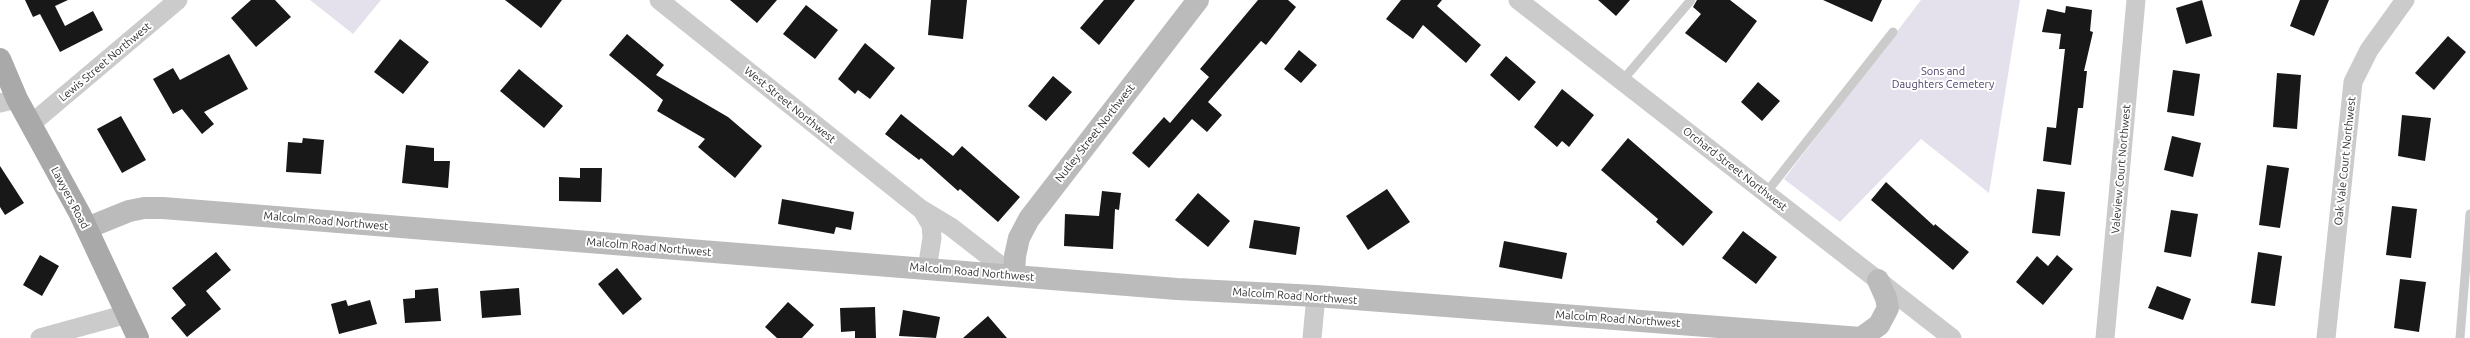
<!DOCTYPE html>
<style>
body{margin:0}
canvas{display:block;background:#fff}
</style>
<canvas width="2470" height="338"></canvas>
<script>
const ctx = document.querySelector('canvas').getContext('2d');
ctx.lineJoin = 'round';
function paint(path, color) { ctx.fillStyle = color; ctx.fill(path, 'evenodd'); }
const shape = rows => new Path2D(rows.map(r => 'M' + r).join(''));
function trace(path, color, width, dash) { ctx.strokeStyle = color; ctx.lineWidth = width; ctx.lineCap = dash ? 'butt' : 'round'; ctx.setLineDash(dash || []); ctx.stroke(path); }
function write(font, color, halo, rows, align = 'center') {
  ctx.font = font + ' Ubuntu,sans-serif'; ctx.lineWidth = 4; ctx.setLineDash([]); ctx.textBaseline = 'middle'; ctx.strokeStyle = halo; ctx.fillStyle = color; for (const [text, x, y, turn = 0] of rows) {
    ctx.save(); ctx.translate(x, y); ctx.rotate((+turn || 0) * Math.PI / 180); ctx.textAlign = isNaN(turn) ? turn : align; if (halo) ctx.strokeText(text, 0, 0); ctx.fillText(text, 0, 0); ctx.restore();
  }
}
const green = shape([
 [310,0,381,0,353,34],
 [1921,0,2020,0,1989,193,1921,139,1840,222,1784,179]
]);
const building = shape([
 [25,0,68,0,55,6,65,26,93,11,103,30,60,52,40,14,33,17],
 [251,0,275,0,291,17,256,47,231,18],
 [505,0,562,0,541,28],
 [730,0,777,0,757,23],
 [931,0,967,0,963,39,928,35],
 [1104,0,1135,0,1099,45,1080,28],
 [1258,0,1288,0,1296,7,1266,45,1261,41,1208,102,1222,115,1207,132,1192,119,1149,168,1132,153,1164,117,1170,123,1209,77,1200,69],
 [1401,0,1442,0,1437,6,1481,45,1466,63,1423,25,1413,39,1386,19],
 [1598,0,1630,0,1616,16],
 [1697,0,1730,0,1757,21,1726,63,1685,33,1701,14,1693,7],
 [1823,0,1882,0,1872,22],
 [2202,0,2212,36,2186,44,2176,8],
 [2300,0,2329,0,2314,36,2290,26],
 [806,5,838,30,815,59,783,34],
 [2066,6,2092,10,2090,31,2093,32,2084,71,2087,71,2083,108,2078,108,2071,165,2043,161,2047,127,2056,128,2065,49,2059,49,2061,34,2042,32,2047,9,2065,13],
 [627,34,664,65,656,75,728,117,762,146,735,178,698,147,705,139,657,111,663,100,609,55],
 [2448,36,2466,52,2434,90,2415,73],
 [400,39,429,62,403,94,374,72],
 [865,43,895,68,870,99,858,90,855,94,838,79],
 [1299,50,1317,65,1301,83,1284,69],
 [229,54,248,89,204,112,214,124,202,134,182,109,173,114,153,79,173,68,180,80],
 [1506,56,1536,82,1519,101,1490,75],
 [519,69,563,106,544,128,500,91],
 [2173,70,2200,74,2194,116,2167,112],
 [2277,73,2301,75,2297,129,2273,127],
 [1053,76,1072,92,1046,121,1028,106],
 [1758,82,1780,101,1762,121,1741,102],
 [1562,89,1594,115,1569,147,1562,141,1557,147,1534,127],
 [901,114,953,156,962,146,1020,197,998,222,960,189,958,191,921,158,919,160,885,134],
 [2402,115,2431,118,2425,161,2398,156],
 [121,116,146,160,122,173,97,129],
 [2172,136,2201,143,2193,177,2164,170],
 [303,138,324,140,321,174,286,172,288,142,302,143],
 [1628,138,1713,212,1683,246,1656,222,1658,219,1601,170],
 [406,145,434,148,434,161,450,161,448,188,402,183],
 [2267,165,2289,168,2280,228,2259,225],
 [0,166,24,203,5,215,0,207],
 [580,168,602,168,601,202,559,201,559,177,580,178],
 [1886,182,1934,226,1935,224,1969,252,1953,270,1871,200],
 [1387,189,1410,222,1368,250,1346,216],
 [2037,189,2065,192,2060,236,2032,233],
 [1102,191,1121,193,1119,210,1115,209,1113,249,1064,246,1065,214,1099,216],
 [1198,193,1230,221,1208,247,1175,220],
 [782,199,854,212,851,230,836,227,834,234,778,224],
 [2392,206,2417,209,2411,258,2386,255],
 [2171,210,2198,214,2191,257,2164,252],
 [1254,220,1300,227,1296,255,1249,248],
 [1743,231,1777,257,1756,284,1722,258],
 [1504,241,1567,253,1562,279,1499,267],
 [216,252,231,270,206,291,221,309,187,337,171,318,186,305,172,288],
 [2258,252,2282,256,2275,306,2251,303],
 [40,255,59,266,42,296,23,285],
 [2057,255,2073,269,2043,305,2016,282,2037,256,2048,266],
 [617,268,642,299,623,315,598,284],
 [2400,279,2426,282,2419,332,2394,328],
 [2157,286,2191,299,2183,320,2148,308],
 [438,288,441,321,405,323,403,299,415,298,415,290],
 [519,288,521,315,482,318,480,291],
 [346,300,348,306,370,300,377,324,339,334,331,304],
 [788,302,814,325,802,338,777,338,765,327],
 [875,307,876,338,855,338,855,331,841,332,840,308],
 [903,310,940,317,936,338,899,336],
 [988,316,1007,338,963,338]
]);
const lane = shape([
 [1622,81,1691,0],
 [1766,193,1893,32],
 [2460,338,2470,214]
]);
const street = shape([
 [659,0,922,210,931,225,932,238,927,269],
 [1518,0,1952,338],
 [0,103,17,99],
 [31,124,178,0],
 [923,210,951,227,1014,276],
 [40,338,127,314],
 [1312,338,1316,296],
 [2105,338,2136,0],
 [2326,338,2353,82,2369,50,2405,0]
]);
const secondary = shape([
 [87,228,129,211,144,208,163,208,1177,289,1316,296,1861,338,1879,325,1888,308,1886,298,1878,280],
 [1014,276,1015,256,1019,238,1029,219,1198,0]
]);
const primary = shape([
 [0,59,17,99,80,214,138,338]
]);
const streetNames = [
 ["Lewis Street Northwest",105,62,-40],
 ["West Street Northwest",790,105,39],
 ["Nutley Street Northwest",1095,133,-52],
 ["Oak Vale Court Northwest",2345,161,-84],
 ["Orchard Street Northwest",1735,169,38],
 ["Valeview Court Northwest",2121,169,-85],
 ["Lawyers Road",70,198,62],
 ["Malcolm Road Northwest",326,221,5],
 ["Malcolm Road Northwest",649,247,5],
 ["Malcolm Road Northwest",972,272,5],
 ["Malcolm Road Northwest",1295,296,4],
 ["Malcolm Road Northwest",1618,319,4]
];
const parkNames = [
 ["Sons and",1943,71],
 ["Daughters Cemetery",1943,84]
];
paint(green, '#e4e1ed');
paint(building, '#181818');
trace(lane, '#cbcbcb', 9);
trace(street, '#cbcbcb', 19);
trace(secondary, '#bbb', 22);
trace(primary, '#a9a9a9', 22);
write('11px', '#313131', '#fff', streetNames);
write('11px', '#4d4269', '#fff', parkNames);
</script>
